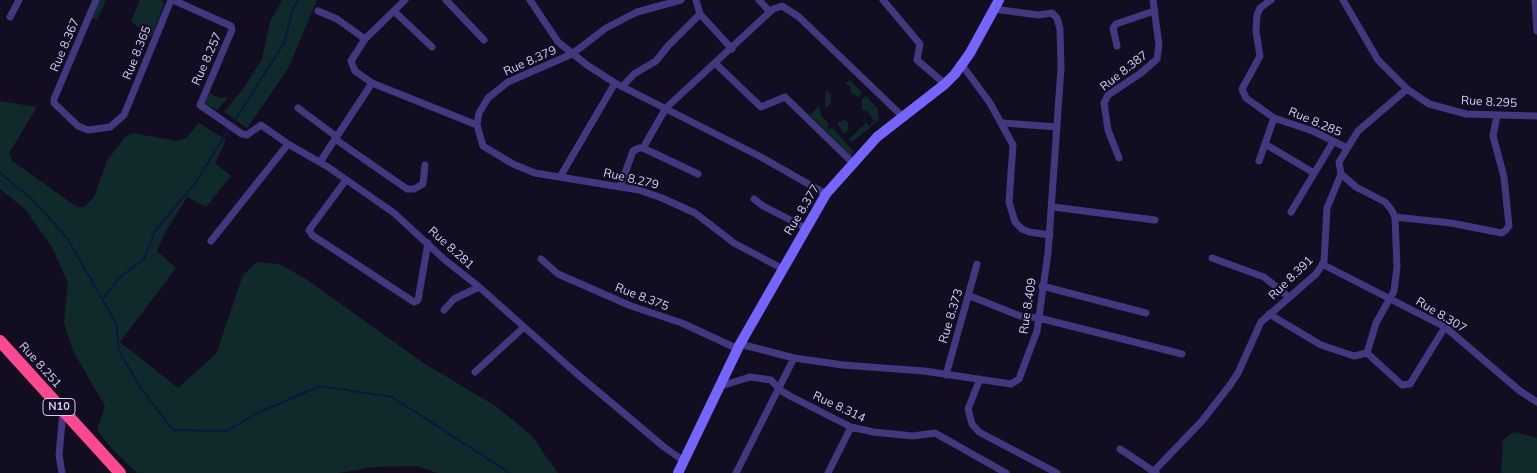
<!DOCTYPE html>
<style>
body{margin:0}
canvas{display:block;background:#120d20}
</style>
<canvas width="1537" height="473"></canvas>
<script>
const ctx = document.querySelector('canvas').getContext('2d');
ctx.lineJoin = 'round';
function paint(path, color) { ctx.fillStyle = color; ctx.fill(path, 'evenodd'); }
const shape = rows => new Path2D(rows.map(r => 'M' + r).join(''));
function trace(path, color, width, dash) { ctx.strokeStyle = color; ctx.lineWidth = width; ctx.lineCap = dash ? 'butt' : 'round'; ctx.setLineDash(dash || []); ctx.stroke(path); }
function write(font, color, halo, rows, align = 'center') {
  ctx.font = font + ' Mulish,sans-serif'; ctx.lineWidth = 4; ctx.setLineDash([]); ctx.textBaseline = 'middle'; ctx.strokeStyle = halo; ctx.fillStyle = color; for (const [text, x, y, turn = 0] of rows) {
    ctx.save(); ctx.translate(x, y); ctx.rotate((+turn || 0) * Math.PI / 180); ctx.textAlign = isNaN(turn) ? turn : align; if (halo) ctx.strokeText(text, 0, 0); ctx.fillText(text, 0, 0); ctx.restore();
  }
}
const green = shape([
 [100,0,106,0,97,20,92,18],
 [140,0,162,0,164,4,151,38,131,21],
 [282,0,317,0,288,69,247,128,224,112,244,88,262,59,270,22],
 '209.5 45a5.5 5.5 0 1 1 11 0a5.5 5.5 0 1 1-11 0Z',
 [850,80,862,93,859,97,851,93,851,87,845,83],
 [826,90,832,96,830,98,831,103,825,109],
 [209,93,220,98,228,97,218,110,204,104],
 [866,96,878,109,879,119,870,127,867,124,870,128,852,142,849,139,866,123,862,121,865,121,869,126,874,121,869,113,862,109,862,99],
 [0,101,37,107,9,153,12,161,77,207,84,207,94,197,107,161,125,137,133,133,176,141,186,138,199,123,226,140,215,163,231,176,206,207,187,197,166,231,157,251,176,268,120,342,178,388,216,354,243,275,257,262,279,264,306,279,422,362,497,407,531,435,558,473,438,473,417,466,373,467,339,473,137,473,112,449,97,430,105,406,73,351,64,323,68,283,52,247,25,209,0,189],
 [819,106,822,117,829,124,827,129,833,128,854,152,851,156,810,115],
 [844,120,848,122,848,130,844,134,837,123],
 [1514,432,1537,438,1537,473,1501,473,1503,440]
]);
const stream = shape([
 [232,125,284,43,293,8,298,0],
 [0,173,31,198,67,238,116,323,119,351,140,387,173,430,227,431,257,413,320,386,392,397,510,473],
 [103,299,119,278,144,259,155,231,196,182,229,129]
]);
const street = shape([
 [96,0,54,99,54,103,78,126,88,130,110,127,124,115,171,0],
 [173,0,231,26,232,30,200,105,242,134,247,135,261,125,288,144],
 [446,0,484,40],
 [530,0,558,42,587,65,615,83,761,157,826,194],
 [696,0,700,14,732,49],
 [759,0,770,12],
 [883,0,920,44,917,60,945,84],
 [1343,0,1378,60,1407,89,1429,104,1466,114,1537,116],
 [1535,0,1537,31],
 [318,11,337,19,365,39,405,0],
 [395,12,432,47],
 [10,17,19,0],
 [365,39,351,61,355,71,372,83,477,125,479,113,488,98,508,82,572,54,606,28,637,12,681,0],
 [1117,46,1113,28,1116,24,1154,11],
 [715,63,761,107,785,97,852,162],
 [962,65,990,103,1013,145,1009,202,1015,222,1022,229,1029,232,1050,235],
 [622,87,634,74,656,61,668,46,700,14],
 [298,108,337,137],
 [1274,118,1313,131,1347,148],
 [1003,123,1057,127],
 [477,125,483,146,513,164,535,173,639,190,662,198,695,213,734,243,783,269],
 [335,139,407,189,414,189,423,184,425,165],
 [1265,144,1314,173],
 [643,148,666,108,773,9,782,6,799,17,902,116],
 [1119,158,1108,130,1104,103,1108,95,1141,73,1157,59,1159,45,1153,0],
 [1259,161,1274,118,1246,98,1242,89,1260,56,1256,31,1257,15,1260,8,1271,0],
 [320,162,372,83],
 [1341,174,1356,187,1385,202,1391,209,1395,217,1397,267,1394,291,1376,323,1367,353,1402,385,1410,384,1445,327],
 [560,177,615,83],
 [346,180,309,230,312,235,414,302,418,300,428,243],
 [620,187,633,151,639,148,643,148,698,174],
 [754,199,763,206,806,228],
 [1053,207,1155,220],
 [1291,212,1333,142],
 [1395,217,1451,223,1502,233,1506,230,1509,226,1504,177,1493,136,1497,115],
 [211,241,288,144,328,167,394,213,445,260,478,286,576,373,664,447,684,461],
 [1212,258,1264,277,1289,297],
 [541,259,558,274,581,284,631,306,682,323,738,349],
 [1322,264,1445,327,1520,391,1537,402],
 [1042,286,1146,313],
 [970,296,1020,316,1039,318,1182,354],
 [444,310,454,299,479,287],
 [1269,314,1321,345,1354,356,1367,353],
 [740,344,794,358,843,365,924,371,1011,384,1019,379,1037,331,1048,253,1061,68,1060,29,1057,18,1052,13,1038,15,994,9],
 [475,372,524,327],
 [946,375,977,264],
 [980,379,968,409,972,424,979,432,1057,473],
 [721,386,750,377,771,380,780,390,790,396,851,427,873,432,913,436,935,433,1006,473],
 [1120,449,1156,473],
 [62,473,59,455,63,412],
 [736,473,794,358],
 [828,473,851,427],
 [1152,473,1202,421,1230,385,1238,373,1261,322,1316,274,1324,262,1327,208,1341,174,1339,162,1358,131,1407,89]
]);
const secondary = shape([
 [678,473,740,344,826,194,877,137,945,84,955,74,970,53,999,0]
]);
const highway = shape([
 [0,341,120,473]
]);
const shields = [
 [59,407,32]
];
const shieldNames = [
 ["N10",59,407]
];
const streetNames = [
 ["Rue 8.367",65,45,-67],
 ["Rue 8.365",137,53,-68],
 ["Rue 8.257",207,59,-66],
 ["Rue 8.379",530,61,-24],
 ["Rue 8.387",1124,71,-38],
 ["Rue 8.295",1489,102,3],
 ["Rue 8.285",1315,122,23],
 ["Rue 8.279",631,179,13],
 ["Rue 8.377",802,210,-59],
 ["Rue 8.281",451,248,42],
 ["Rue 8.391",1291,278,-44],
 ["Rue 8.375",642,297,21],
 ["Rue 8.409",1028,306,-81],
 ["Rue 8.307",1441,315,31],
 ["Rue 8.373",951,316,-73],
 ["Rue 8.251",40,365,48],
 ["Rue 8.314",839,407,25]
];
paint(green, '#10292a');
trace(stream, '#0a183d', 2);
trace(street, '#41387f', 7);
trace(secondary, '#7665fd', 10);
trace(highway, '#fd4990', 12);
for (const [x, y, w] of shields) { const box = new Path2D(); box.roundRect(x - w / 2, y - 8.5, w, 17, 4); ctx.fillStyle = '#120d20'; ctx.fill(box); trace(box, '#d7cdfe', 1); }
write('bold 11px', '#d7cdfe', null, shieldNames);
write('12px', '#d7cdfe', '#120d20', streetNames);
</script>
